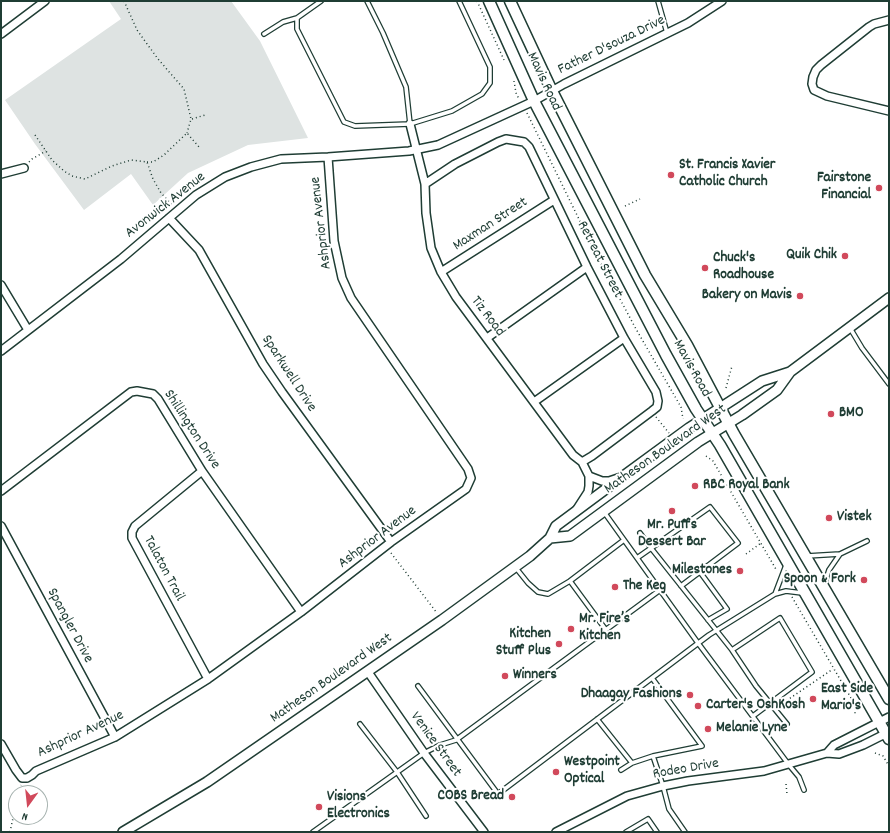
<!DOCTYPE html>
<meta charset="utf-8">
<style>
body{margin:0}
#map{position:relative;width:890px;height:833px;overflow:hidden;background:#fff;font-family:Dekko,sans-serif}
canvas{display:block}
.frame{position:absolute;inset:0;border:2px solid #1f3d34;pointer-events:none}
.north{position:absolute;left:8px;top:785px;width:40px;height:40px;box-sizing:border-box;background:#fff;border:1px solid #a5b1ae;border-radius:50%;rotate:195deg;font-size:11px;font-weight:700;line-height:16px;text-align:center;color:#1f3d34}
.north::after{content:'';display:block;margin:auto;width:14px;height:18px;background:#d1495b;clip-path:polygon(50% 0,100% 100%,50% 72%,0 100%)}
</style>
<div id="map">
<canvas width="890" height="833"></canvas>
<div class="frame"></div>
<div class="north">N</div>
</div>
<script>
const ctx = document.querySelector('canvas').getContext('2d');
ctx.lineJoin = 'round';
function paint(path, color) { ctx.fillStyle = color; ctx.fill(path, 'evenodd'); }
const shape = rows => new Path2D(rows.map(r => 'M' + r).join(''));
function trace(path, color, width, dash) { ctx.strokeStyle = color; ctx.lineWidth = width; ctx.lineCap = dash ? 'butt' : 'round'; ctx.setLineDash(dash || []); ctx.stroke(path); }
function write(font, color, halo, rows, align = 'center') {
  ctx.font = font + ' Dekko,sans-serif'; ctx.lineWidth = 4; ctx.setLineDash([]); ctx.textBaseline = 'middle'; ctx.strokeStyle = halo; ctx.fillStyle = color; for (const [text, x, y, turn = 0] of rows) {
    ctx.save(); ctx.translate(x, y); ctx.rotate((+turn || 0) * Math.PI / 180); ctx.textAlign = isNaN(turn) ? turn : align; if (halo) ctx.strokeText(text, 0, 0); ctx.fillText(text, 0, 0); ctx.restore();
  }
}
const green = shape([
 [109,1,231,1,260,41,308,138,248,145,188,173,153,205,131,174,84,210,35,144,5,100,121,19]
]);
const path = shape([
 [124,1,137,30,158,59,184,89,191,119,187,133],
 [477,1,504,60],
 [514,81,516,93,519,99],
 [527,113,599,260,636,329,681,407,683,419],
 [192,119,205,115],
 [35,135,52,160,64,171,72,176,85,179,112,166,131,160,147,162,153,179,161,193,172,205],
 [29,162,32,159,46,151],
 [147,162,153,162,164,155,187,133,199,147],
 [625,206,640,199],
 [726,388,732,366],
 [656,417,669,433],
 [706,456,713,461,777,571],
 [391,553,437,613],
 [746,554,761,543],
 [792,597,851,698,855,708,855,716],
 [780,705,833,669],
 [875,753,883,756,889,766],
 [786,784,787,794],
 [19,793,21,785],
 [10,832,16,804]
]);
const service = shape([
 [321,1,297,18,297,29,344,122,355,126,410,124,452,111,482,94,490,83,490,67,459,1],
 [367,1,383,33,406,87,410,124],
 [658,1,667,33],
 [264,34,283,22,297,18],
 [850,328,862,348,889,384],
 [604,512,698,643,789,765,799,777,804,790],
 [640,533,651,548,732,650,756,686,787,724],
 [807,556,840,554,867,541],
 [637,558,710,507,738,543,681,586],
 [516,568,528,583,538,592,548,594,570,581,606,630],
 [700,572,727,609,708,620],
 [570,581,624,540],
 [824,585,829,570,840,554],
 [775,594,786,565],
 [732,650,780,618,812,672,753,716],
 [418,686,498,794,709,635,775,594,786,591,802,593],
 [597,719,632,763],
 [360,724,397,772,426,816],
 [653,756,663,786,669,809,685,832],
 [621,770,632,763,653,756,702,746,652,678],
 [313,832,424,753,440,745,456,740,660,590],
 [626,832,648,819,657,832]
]);
const minor = shape([
 [889,20,874,24,869,27,821,65,816,70,813,77,812,84,814,90,827,96,889,111],
 [1,34,45,1],
 [410,124,425,184,426,213,431,248,441,272,456,297,573,455,582,462,589,476,589,486,588,492,577,509],
 [1,174,24,168],
 [425,184,455,164,498,142,506,139,524,142,529,147,587,267,624,338,656,392,658,401,657,407,652,411,592,456,582,462],
 [169,218,199,250,263,364,282,392,391,542],
 [441,272,554,200],
 [1,285,28,330],
 [487,338,587,267],
 [1,351,121,259,196,195,225,177,251,167,281,159,328,157,409,151,438,145,534,101,564,84,688,23,722,1],
 [534,402,624,338],
 [202,471,135,526,132,532,132,538,208,679],
 [589,476,602,481,609,481,618,478],
 [1,491,131,392,137,391,153,394,158,399,202,471,301,612],
 [1,526,115,737],
 [368,672,424,753,484,832],
 [1,744,16,770,22,778,27,778,32,775,36,771,115,737,208,679,301,612,391,542,466,489,471,478,468,469,351,298,342,278,334,241,328,157],
 [827,753,834,745,889,717],
 [556,832,627,796,663,786,688,781,764,771,827,753,839,754,863,745,889,732]
]);
const tertiary = shape([
 [550,538,570,536,698,442,742,415,777,390,790,372,889,298],
 [123,832,207,782,442,620,530,556,550,538,556,526,622,477,689,428,762,381,790,372]
]);
const secondary = shape([
 [489,1,534,101,666,355,696,409,720,445,889,739],
 [510,1,552,91,645,275,687,345,734,434,889,699]
]);
const markers = [
 [671,175,4,"#d1495b"],
 [879,188,4,"#d1495b"],
 [845,256,4,"#d1495b"],
 [705,268,4,"#d1495b"],
 [800,296,4,"#d1495b"],
 [831,414,4,"#d1495b"],
 [695,486,4,"#d1495b"],
 [672,511,4,"#d1495b"],
 [829,518,4,"#d1495b"],
 [740,571,4,"#d1495b"],
 [864,580,4,"#d1495b"],
 [615,587,4,"#d1495b"],
 [571,629,4,"#d1495b"],
 [559,644,4,"#d1495b"],
 [505,676,4,"#d1495b"],
 [690,695,4,"#d1495b"],
 [813,699,4,"#d1495b"],
 [698,706,4,"#d1495b"],
 [708,729,4,"#d1495b"],
 [556,772,4,"#d1495b"],
 [512,797,4,"#d1495b"],
 [319,807,4,"#d1495b"]
];
const streetNames = [
 ["Father D'souza Drive",612,46,-26],
 ["Mavis Road",543,82,65],
 ["Avonwick Avenue",166,206,-38],
 ["Ashprior Avenue",322,223,-97],
 ["Maxman Street",491,225,-33],
 ["Retreat Street",599,260,63],
 ["Tiz Road",487,317,53],
 ["Mavis Road",691,369,61],
 ["Sparkwell Drive",288,374,57],
 ["Shillington Drive",191,430,57],
 ["Matheson Boulevard West",666,450,-35],
 ["Ashprior Avenue",378,538,-37],
 ["Talaton Trail",163,569,62],
 ["Spangler Drive",69,626,62],
 ["Matheson Boulevard West",332,679,-35],
 ["Ashprior Avenue",81,735,-25],
 ["Venice Street",435,745,54],
 ["Rodeo Drive",686,770,-10]
];
const poiNames = [
 ["St. Francis Xavier",679,166],
 ["Catholic Church",679,183],
 ["Fairstone",871,179,"right"],
 ["Financial",871,196,"right"],
 ["Quik Chik",837,256,"right"],
 ["Chuck's",713,259],
 ["Roadhouse",713,276],
 ["Bakery on Mavis",792,296,"right"],
 ["BMO",839,414],
 ["RBC Royal Bank",703,486],
 ["Vistek",837,518],
 ["Mr. Puffs",672,526,"center"],
 ["Dessert Bar",672,543,"center"],
 ["Milestones",732,571,"right"],
 ["Spoon & Fork",856,580,"right"],
 ["The Keg",623,587],
 ["Mr. Fire’s",579,620],
 ["Kitchen",579,637],
 ["Kitchen",551,635,"right"],
 ["Stuff Plus",551,652,"right"],
 ["Winners",513,676],
 ["East Side",821,690],
 ["Mario's",821,707],
 ["Dhaagay Fashions",682,695,"right"],
 ["Carter's OshKosh",706,706],
 ["Melanie Lyne",716,729],
 ["Westpoint",564,763],
 ["Optical",564,780],
 ["COBS Bread",504,797,"right"],
 ["Visions",327,798],
 ["Electronics",327,815]
];
paint(green, '#dee3e2');
trace(service, '#1f3d34', 6);
trace(minor, '#1f3d34', 10);
trace(tertiary, '#1f3d34', 12);
trace(secondary, '#1f3d34', 13);
trace(path, '#1f3d34', 1.5, [1, 3]);
trace(service, '#fff', 3.5);
trace(minor, '#fff', 7);
trace(tertiary, '#fff', 9);
trace(secondary, '#fff', 10);
for (const [x, y, r, color] of markers) { const dot = new Path2D(); dot.arc(x, y, r, 0, 2 * Math.PI); ctx.fillStyle = color; ctx.fill(dot); trace(dot, '#fff', 1.5); }
write('15px', '#1f3d34', '#fff', streetNames);
write('bold 15px', '#1f3d34', '#fff', poiNames, 'left');
</script>
